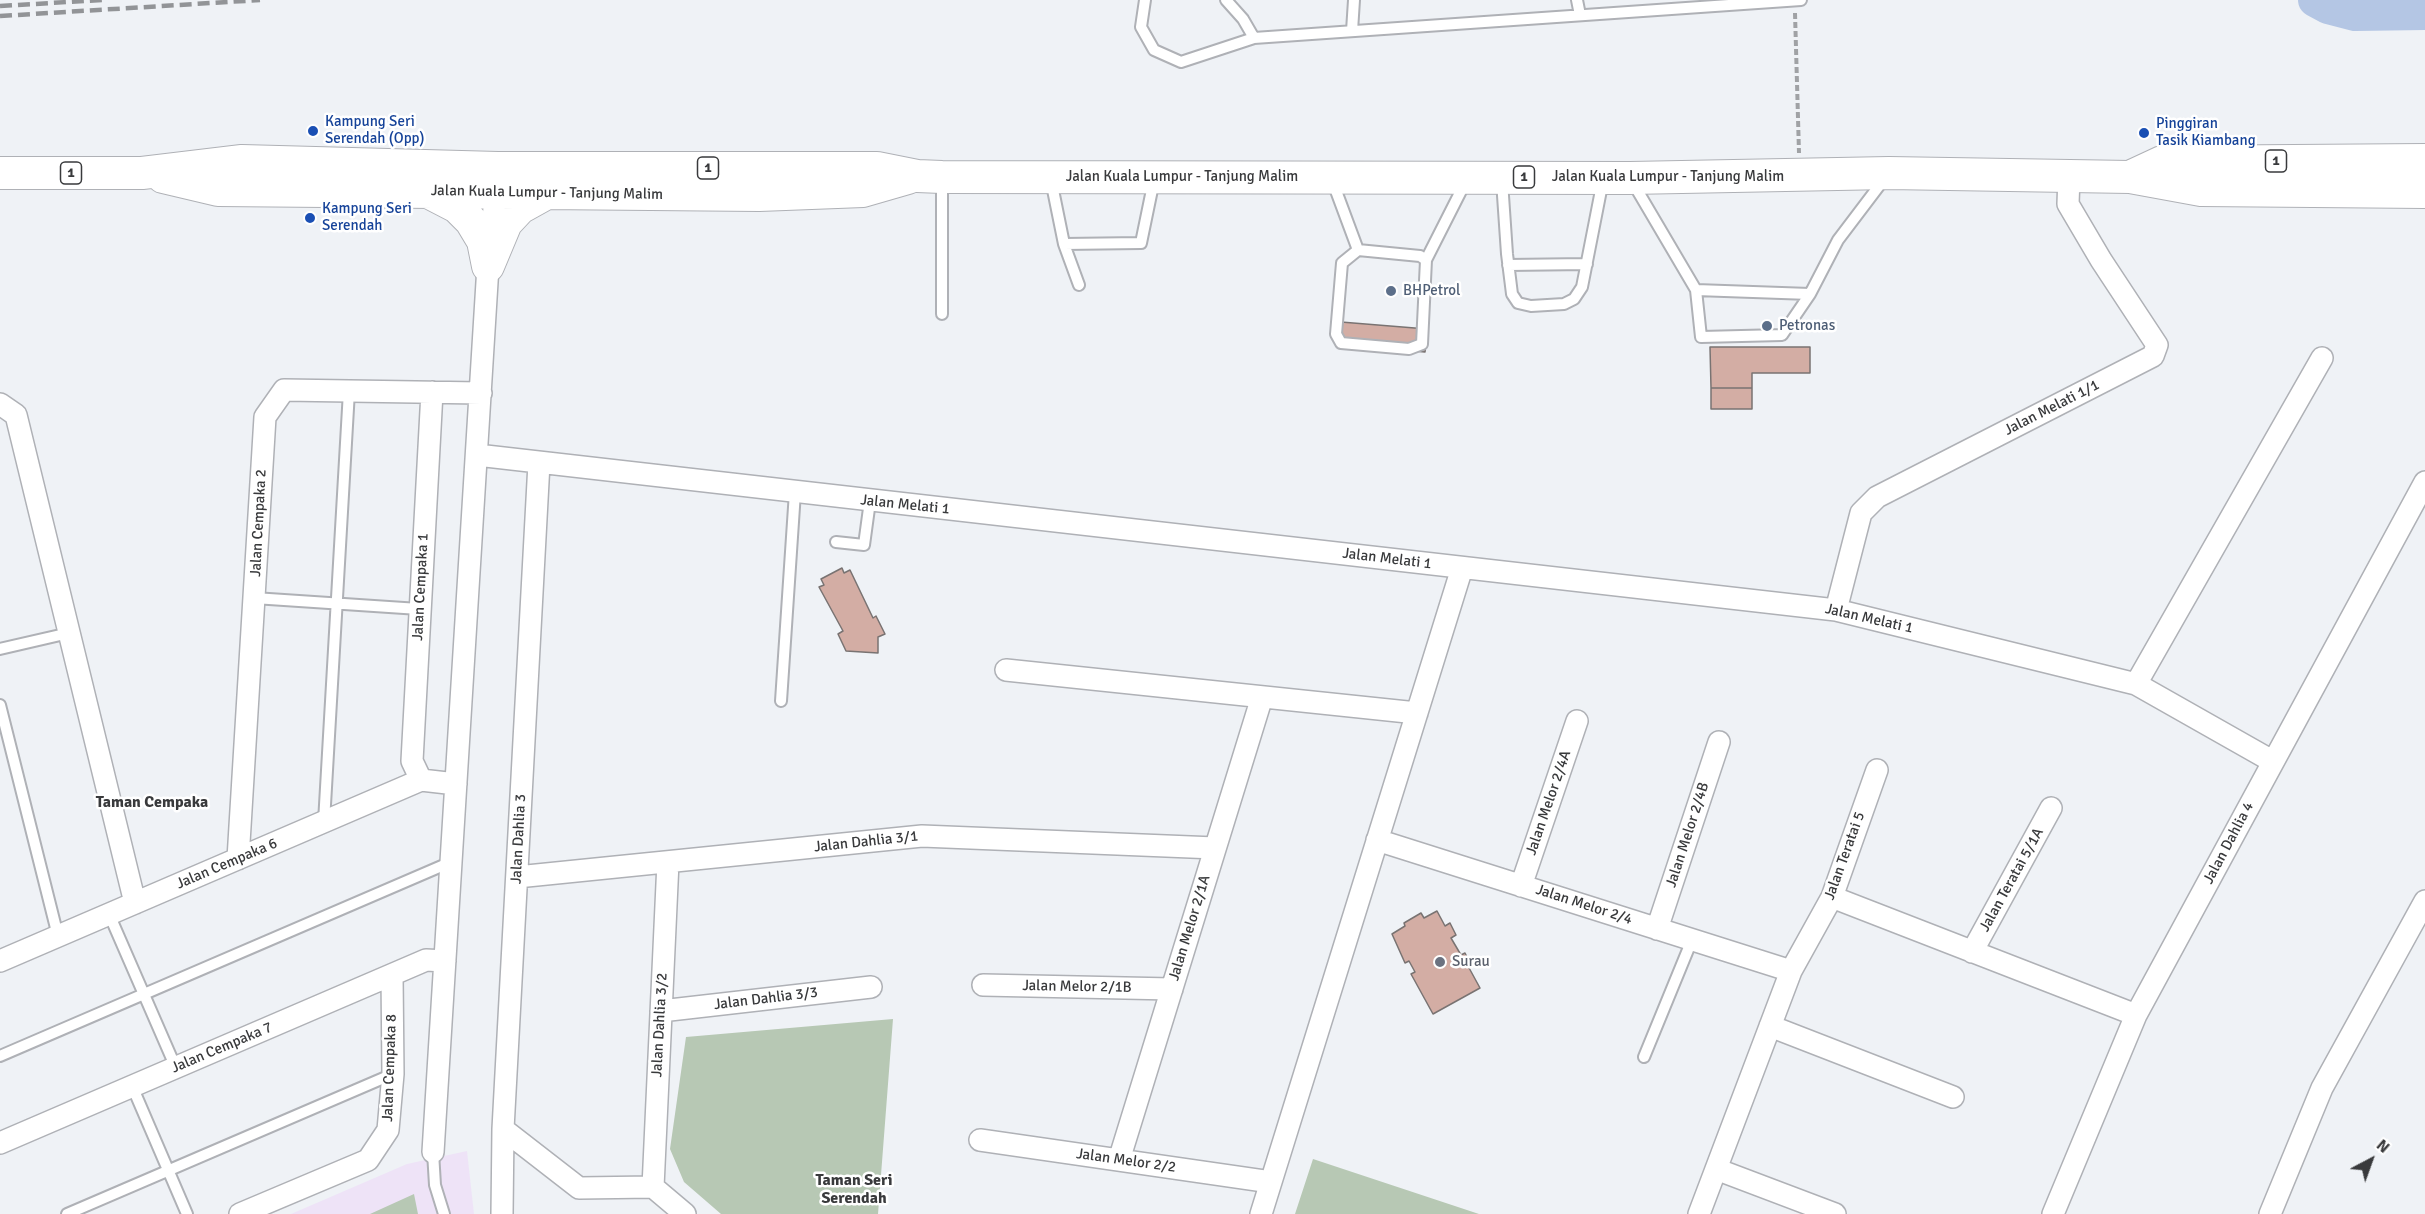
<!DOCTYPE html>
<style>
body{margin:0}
#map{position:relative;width:2425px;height:1214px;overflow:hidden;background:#eff2f6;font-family:Signika,sans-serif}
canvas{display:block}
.north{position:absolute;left:2341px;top:1130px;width:60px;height:60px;-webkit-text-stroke:4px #fff;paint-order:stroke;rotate:41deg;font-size:16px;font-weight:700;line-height:24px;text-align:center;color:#393a3c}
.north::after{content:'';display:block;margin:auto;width:21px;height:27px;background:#393a3c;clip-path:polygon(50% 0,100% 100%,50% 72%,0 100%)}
</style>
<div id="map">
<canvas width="2425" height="1214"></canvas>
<div class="north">N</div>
</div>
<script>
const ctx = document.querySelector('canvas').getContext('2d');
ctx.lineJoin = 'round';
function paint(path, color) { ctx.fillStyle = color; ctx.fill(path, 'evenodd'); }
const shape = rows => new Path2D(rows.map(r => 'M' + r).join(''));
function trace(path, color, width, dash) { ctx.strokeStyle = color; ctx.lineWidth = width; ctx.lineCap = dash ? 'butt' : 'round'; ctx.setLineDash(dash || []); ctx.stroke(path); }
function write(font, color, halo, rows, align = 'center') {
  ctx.font = font + ' Signika,sans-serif'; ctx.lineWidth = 5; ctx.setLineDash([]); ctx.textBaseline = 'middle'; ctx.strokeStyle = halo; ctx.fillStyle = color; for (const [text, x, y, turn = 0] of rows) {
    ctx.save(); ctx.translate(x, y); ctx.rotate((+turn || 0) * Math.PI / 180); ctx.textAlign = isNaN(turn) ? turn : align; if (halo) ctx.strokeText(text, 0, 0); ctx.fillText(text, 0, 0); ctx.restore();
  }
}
const education = shape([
 [467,1151,474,1214,291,1214,407,1164]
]);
const green = shape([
 [893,1019,878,1214,721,1214,684,1182,670,1149,686,1037],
 [1313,1159,1479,1214,1295,1214],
 [414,1194,418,1214,370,1214]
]);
const river = shape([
 [2315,0,2328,7,2355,14,2425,13]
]);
const building = shape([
 [1341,322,1427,329,1425,352,1338,344,1341,322],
 [1710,347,1810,347,1810,373,1752,373,1752,388,1711,388,1710,347],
 [1711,388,1752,388,1752,409,1711,409,1711,388],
 [842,568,844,573,850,570,873,618,876,616,885,634,878,637,878,653,846,651,838,634,843,631,819,587,824,585,821,579,842,568],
 [1437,911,1445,926,1450,923,1456,935,1451,938,1461,955,1465,953,1471,965,1468,966,1480,988,1433,1014,1411,974,1415,972,1409,961,1405,963,1392,934,1405,926,1404,923,1421,913,1424,918,1437,911]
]);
const path = shape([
 [1795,13,1799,153]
]);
const service = shape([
 [1145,0,1141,27,1154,50,1181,62,1254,38,1801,0],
 [1226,0,1243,19,1254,38],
 [1577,0,1580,15],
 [1352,31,1354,0],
 [1051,180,1064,244,1079,285],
 [1332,180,1358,250],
 [1502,181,1507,254,1512,294,1518,303,1531,306,1564,304,1574,299,1582,287,1603,180],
 [1633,183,1696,290,1810,294,1838,240,1885,178],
 [1064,244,1141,243,1154,180],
 [1358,250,1420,256,1426,260,1422,344,1409,349,1341,343,1336,334,1342,263,1358,250],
 [1426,260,1465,183],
 [1508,265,1587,264],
 [1696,290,1701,337,1782,335,1810,294],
 [942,314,942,180],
 [836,542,864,545,870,501],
 [254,598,419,609],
 [0,649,69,633],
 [781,701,795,492],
 [0,705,58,936],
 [324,822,349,391],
 [109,914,176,1068],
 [0,1056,451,862],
 [1644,1057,1692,940],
 [132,1086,187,1214],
 [433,1152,435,1185,444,1214],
 [67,1214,393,1074]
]);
const minor = shape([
 [0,404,16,415,135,903],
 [477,455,1836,610,2136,684,2272,761],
 [1836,610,1861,513,1877,497,2153,356,2157,345,2101,260,2068,204,2069,176],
 [1006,670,1417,713],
 [2136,684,2322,358],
 [421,780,412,761,432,392],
 [1377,840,1791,971],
 [238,859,265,417,284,390,481,393],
 [517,877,922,836,1215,848],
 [1521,886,1577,721],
 [1832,897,2136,1015],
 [1657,929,1719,742],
 [1972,952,2051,808],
 [0,961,421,780,456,784],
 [983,985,1172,989],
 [661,1011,871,987],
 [1770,1026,1953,1097],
 [503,1129,579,1188,653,1187,685,1214],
 [980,1140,1271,1182],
 [0,1143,426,960,445,961],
 [433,1152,488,266,497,180],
 [1119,1160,1262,697],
 [1716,1169,1835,1214],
 [653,1187,668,862],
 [240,1214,368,1160,388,1130,393,1074,392,975],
 [502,1214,503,1129,539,463],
 [1261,1214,1462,568],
 [1699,1214,1791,971,1832,897,1877,770],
 [2053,1214,2136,1015,2425,482],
 [2270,1214,2322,1088,2425,901]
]);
const primary = shape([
 [0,173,142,173,242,161,498,168,877,168,917,176,942,177,1630,178,1889,173,2130,177,2201,190,2425,192],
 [2134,175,2162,162,2425,160],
 [163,177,218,190,759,195,863,191,908,178],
 [428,192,457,207,471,221,483,241,488,266],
 [488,266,506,223,520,208,547,193]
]);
const rail = shape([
 [0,6,102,0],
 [0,16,260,0]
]);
const markers = [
 [313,131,6,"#1a4fb4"],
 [2144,133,6,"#1a4fb4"],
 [310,218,6,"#1a4fb4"],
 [1391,291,6,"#5c6f8a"],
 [1767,326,6,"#5c6f8a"],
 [1440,962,6,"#6b7280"]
];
const shields = [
 [2276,161,21],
 [708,168,21],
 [71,173,21],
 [1524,177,21]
];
const shieldNames = [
 ["1",2276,161],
 ["1",708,168],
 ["1",71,173],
 ["1",1524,177]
];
const transitNames = [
 ["Kampung Seri",325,122],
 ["Serendah (Opp)",325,139],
 ["Pinggiran",2156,124],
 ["Tasik Kiambang",2156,141],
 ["Kampung Seri",322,209],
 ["Serendah",322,226]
];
const streetNames = [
 ["Jalan Kuala Lumpur - Tanjung Malim",1182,177],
 ["Jalan Kuala Lumpur - Tanjung Malim",1668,177],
 ["Jalan Kuala Lumpur - Tanjung Malim",547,193,1],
 ["Jalan Melati 1/1",2052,408,-27],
 ["Jalan Melati 1",905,505,6],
 ["Jalan Cempaka 2",259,523,-87],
 ["Jalan Melati 1",1387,559,7],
 ["Jalan Cempaka 1",421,587,-87],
 ["Jalan Melati 1",1869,619,13],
 ["Jalan Melor 2/4A",1549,803,-71],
 ["Jalan Melor 2/4B",1688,835,-72],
 ["Jalan Dahlia 3",519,839,-87],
 ["Jalan Dahlia 3/1",866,842,-6],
 ["Jalan Dahlia 4",2229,843,-62],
 ["Jalan Teratai 5",1845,856,-70],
 ["Jalan Cempaka 6",227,864,-23],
 ["Jalan Teratai 5/1A",2012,880,-61],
 ["Jalan Melor 2/4",1584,905,18],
 ["Jalan Melor 2/1A",1190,928,-73],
 ["Jalan Melor 2/1B",1077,987,1],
 ["Jalan Dahlia 3/3",766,999,-7],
 ["Jalan Dahlia 3/2",660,1025,-87],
 ["Jalan Cempaka 7",222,1048,-23],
 ["Jalan Cempaka 8",390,1068,-88],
 ["Jalan Melor 2/2",1126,1161,8]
];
const serviceNames = [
 ["BHPetrol",1403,291],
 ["Petronas",1779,326]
];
const worshipNames = [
 ["Surau",1452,962]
];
const neighbourhoodNames = [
 ["Taman Cempaka",152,803],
 ["Taman Seri",854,1181],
 ["Serendah",854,1199]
];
paint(education, '#eee3f7');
paint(green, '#b7c8b4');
trace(river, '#b4c6e4', 34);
paint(building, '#d3ada4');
trace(building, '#797372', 1.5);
trace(service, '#afb1b6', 14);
trace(minor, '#afb1b6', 24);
trace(primary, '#afb1b6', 34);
trace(path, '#a0a2a5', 4, [6, 3]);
trace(service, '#fff', 10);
trace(minor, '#fff', 21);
trace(primary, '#fff', 32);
trace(rail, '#929497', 4.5, [12, 6]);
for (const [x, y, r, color] of markers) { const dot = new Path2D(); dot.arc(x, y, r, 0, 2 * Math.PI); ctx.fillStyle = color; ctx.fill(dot); trace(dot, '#fff', 2); }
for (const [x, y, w] of shields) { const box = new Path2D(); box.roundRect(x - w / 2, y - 11, w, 22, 4.5); ctx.fillStyle = '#fff'; ctx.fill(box); trace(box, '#393a3c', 1.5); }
write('bold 14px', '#393a3c', null, shieldNames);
write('15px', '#164399', '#fff', transitNames, 'left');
write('15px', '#393a3c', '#fff', streetNames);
write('15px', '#4e5e75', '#fff', serviceNames, 'left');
write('15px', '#5b616d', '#fff', worshipNames, 'left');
write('bold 16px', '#393a3c', '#fff', neighbourhoodNames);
</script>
